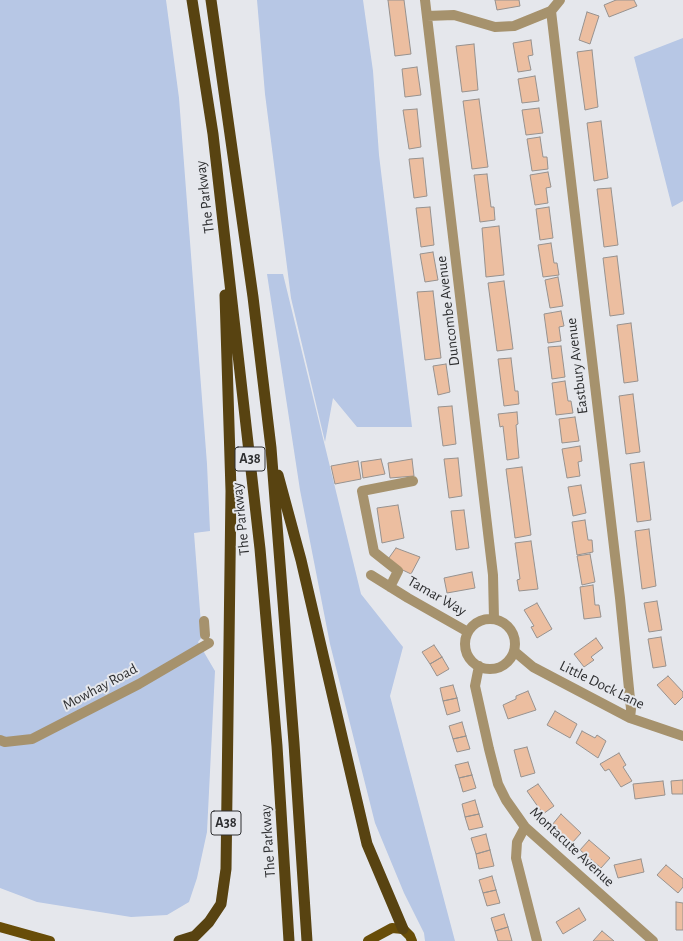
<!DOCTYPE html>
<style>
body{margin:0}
canvas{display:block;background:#e5e7ec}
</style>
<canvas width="683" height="941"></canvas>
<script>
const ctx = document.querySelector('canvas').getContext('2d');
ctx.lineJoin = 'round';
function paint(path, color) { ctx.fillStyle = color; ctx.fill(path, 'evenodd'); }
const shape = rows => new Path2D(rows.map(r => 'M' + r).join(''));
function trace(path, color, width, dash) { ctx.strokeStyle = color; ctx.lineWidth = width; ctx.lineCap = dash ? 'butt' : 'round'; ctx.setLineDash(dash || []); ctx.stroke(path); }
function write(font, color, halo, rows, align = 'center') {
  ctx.font = font + ' "Alegreya Sans",sans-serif'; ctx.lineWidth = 4; ctx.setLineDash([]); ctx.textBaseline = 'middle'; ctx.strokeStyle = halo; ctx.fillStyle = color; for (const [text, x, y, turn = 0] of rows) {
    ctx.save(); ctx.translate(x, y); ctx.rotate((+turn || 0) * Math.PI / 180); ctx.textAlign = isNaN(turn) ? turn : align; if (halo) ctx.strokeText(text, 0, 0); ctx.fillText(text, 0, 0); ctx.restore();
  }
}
const green = shape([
 [0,0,166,0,179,98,207,464,210,531,194,533,202,637,198,642,215,671,207,832,197,878,189,902,167,915,131,917,37,902,0,888],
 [257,0,363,0,373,71,379,155,412,427,357,427,333,398,325,442,291,298,265,94],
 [683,38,683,201,672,207,634,57],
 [267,274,283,274,361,594,403,647,390,696,455,941,425,941,424,933,404,893,375,823,330,644,300,490]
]);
const building = shape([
 [388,0,404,0,411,54,395,56,388,0],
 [495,0,519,0,520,6,497,10,495,0],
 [616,0,634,0,637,6,609,17,604,5,616,0],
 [587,12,599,16,590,44,579,40,587,12],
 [531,40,533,55,528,56,531,70,518,72,513,43,531,40],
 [474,44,478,90,462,92,456,46,474,44],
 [592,50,598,107,585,110,577,52,592,50],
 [417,67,421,95,405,97,402,69,417,67],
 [535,76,539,101,522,103,518,79,535,76],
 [479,99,488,167,472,169,463,101,479,99],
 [539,108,543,133,526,135,522,110,539,108],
 [417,109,421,147,409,149,403,110,417,109],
 [601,121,608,178,594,181,587,123,601,121],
 [540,137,543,157,547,157,548,169,532,171,527,139,540,137],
 [423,158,427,196,414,198,409,159,423,158],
 [548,172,551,187,546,188,548,203,535,205,530,175,548,172],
 [487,174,491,207,494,207,495,220,480,222,474,175,487,174],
 [611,188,618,245,604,247,597,189,611,188],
 [430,207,434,245,421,247,416,208,430,207],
 [549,207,553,238,540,240,536,209,549,207],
 [499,226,504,275,486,277,482,228,499,226],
 [551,243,554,263,557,263,559,275,543,277,538,245,551,243],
 [433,252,438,280,425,282,420,254,433,252],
 [617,256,624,314,610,316,603,258,617,256],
 [558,277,563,306,550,308,545,280,558,277],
 [504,281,513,349,497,351,488,283,504,281],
 [433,291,441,358,425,360,417,292,433,291],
 [561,311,564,326,559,327,561,341,548,343,544,314,561,311],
 [631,323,638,381,624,383,617,325,631,323],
 [561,346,565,377,552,379,548,347,561,346],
 [511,358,515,391,518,391,519,404,504,406,498,359,511,358],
 [446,364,450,392,438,395,433,366,446,364],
 [565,381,568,401,571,401,573,413,556,415,552,383,565,381],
 [633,394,640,452,626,454,619,396,633,394],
 [452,406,456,444,443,446,438,407,452,406],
 [517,412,518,424,516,425,519,458,507,460,503,426,500,427,498,414,517,412],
 [575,417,579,441,562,443,559,419,575,417],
 [580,446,582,461,578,462,580,476,567,478,562,449,580,446],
 [458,458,462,496,449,498,444,459,458,458],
 [381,459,385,474,363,478,361,462,381,459],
 [412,459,414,476,390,478,388,463,412,459],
 [358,461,361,479,335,484,331,466,358,461],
 [644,462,651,520,637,522,630,464,644,462],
 [522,467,531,535,515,538,506,469,522,467],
 [581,485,586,513,573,516,568,487,581,485],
 [398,505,404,538,382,543,377,508,398,505],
 [464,510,469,548,456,550,451,511,464,510],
 [585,520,588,540,592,540,593,552,577,555,572,522,585,520],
 [649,529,656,586,642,589,635,531,649,529],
 [531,541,538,589,519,591,517,580,520,579,515,543,531,541],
 [396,548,420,557,411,574,386,562,396,548],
 [590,554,595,582,582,585,577,556,590,554],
 [472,572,475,588,447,593,444,578,472,572],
 [593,585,595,605,599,605,601,617,584,619,580,587,593,585],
 [657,601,662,630,649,632,644,603,657,601],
 [537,603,552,629,537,638,531,627,534,626,524,610,537,603],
 [661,637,666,666,653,668,648,639,661,637],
 [596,638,603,648,591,657,594,660,584,667,574,654,596,638],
 [434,645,442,657,430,664,422,652,434,645],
 [442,657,449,669,437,676,430,664,442,657],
 [668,676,683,692,683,697,675,705,657,685,668,676],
 [453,685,457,698,443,701,440,688,453,685],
 [528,691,536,710,508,719,503,705,516,699,516,696,528,691],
 [457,698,460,711,447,715,443,701,457,698],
 [555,711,577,724,570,738,547,725,555,711],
 [462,722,466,736,453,739,449,726,462,722],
 [582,731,595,738,597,735,606,741,598,758,576,743,582,731],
 [466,736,470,749,457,752,453,739,466,736],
 [527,747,535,773,521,777,514,750,527,747],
 [619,753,626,765,623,767,632,781,621,787,609,769,605,771,600,764,619,753],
 [468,762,472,775,459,778,455,765,468,762],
 [472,775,476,788,463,792,459,778,472,775],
 [683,780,683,794,672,794,671,781,683,780],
 [663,781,665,795,635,799,633,784,663,781],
 [538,784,554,806,543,814,527,791,538,784],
 [475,800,479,814,465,817,462,804,475,800],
 [479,814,483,827,469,830,465,817,479,814],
 [561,814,581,833,572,843,552,825,561,814],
 [486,834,490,850,476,854,471,838,486,834],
 [589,840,610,858,601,868,580,850,589,840],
 [490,850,494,866,479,869,476,854,490,850],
 [641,859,644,872,618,878,614,865,641,859],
 [666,865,683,879,683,887,678,893,657,875,666,865],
 [492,876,496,890,483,893,479,880,492,876],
 [496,890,500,903,487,906,483,893,496,890],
 [676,902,683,903,683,930,676,930,676,902],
 [579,908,586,920,563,934,556,922,579,908],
 [504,914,508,927,495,931,491,918,504,914],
 [508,927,512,941,498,941,495,931,508,927],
 [602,931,614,941,593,941,602,931]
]);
const minor = shape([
 [425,0,493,575,494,619],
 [551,11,620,598,631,709,630,718],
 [427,16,454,15,495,27,514,26,551,11,560,0],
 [371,575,408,598,468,632],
 [390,587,398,571,374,552,362,491,413,481],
 '465 644a25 25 0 1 1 50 0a25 25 0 1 1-50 0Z',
 [204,621,205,635],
 [514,651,533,667,630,718,683,736],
 [479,666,475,686,489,749,498,784,506,800,525,827,653,941],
 [0,740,5,742,32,739,139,684,209,643],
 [525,827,517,842,516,858,537,941]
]);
const primary = shape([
 [0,927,50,941],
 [368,941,392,928,403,929,410,936,412,941]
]);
const trunk = shape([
 [192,0,213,134,260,549,277,746,289,941],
 [211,0,253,297,271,448,294,743,307,941],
 [278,475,301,560,367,844,403,929],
 [179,941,195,936,209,922,221,904,226,869,231,491,225,295]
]);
const shields = [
 [250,459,30],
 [226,823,30]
];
const shieldNames = [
 ["A38",250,459],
 ["A38",226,823]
];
const streetNames = [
 ["The Parkway",205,197,-97],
 ["Duncombe Avenue",448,311,-97],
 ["Eastbury Avenue",577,366,-97],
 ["The Parkway",241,519,-96],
 ["Tamar Way",437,596,30],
 ["Little Dock Lane",602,685,26],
 ["Mowhay Road",100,687,-28],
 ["The Parkway",268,841,-94],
 ["Montacute Avenue",572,847,43]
];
paint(green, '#b7c7e5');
paint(building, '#ecbea0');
trace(building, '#97928f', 1);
trace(minor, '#a6926d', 10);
trace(primary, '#684d08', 10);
trace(trunk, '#584311', 11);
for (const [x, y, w] of shields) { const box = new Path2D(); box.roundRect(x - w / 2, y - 12, w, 24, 3); ctx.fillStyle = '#e5e7ec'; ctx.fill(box); trace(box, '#2e2f31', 1); }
write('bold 14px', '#2e2f31', null, shieldNames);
write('15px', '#2e2f31', '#e5e7ec', streetNames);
</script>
